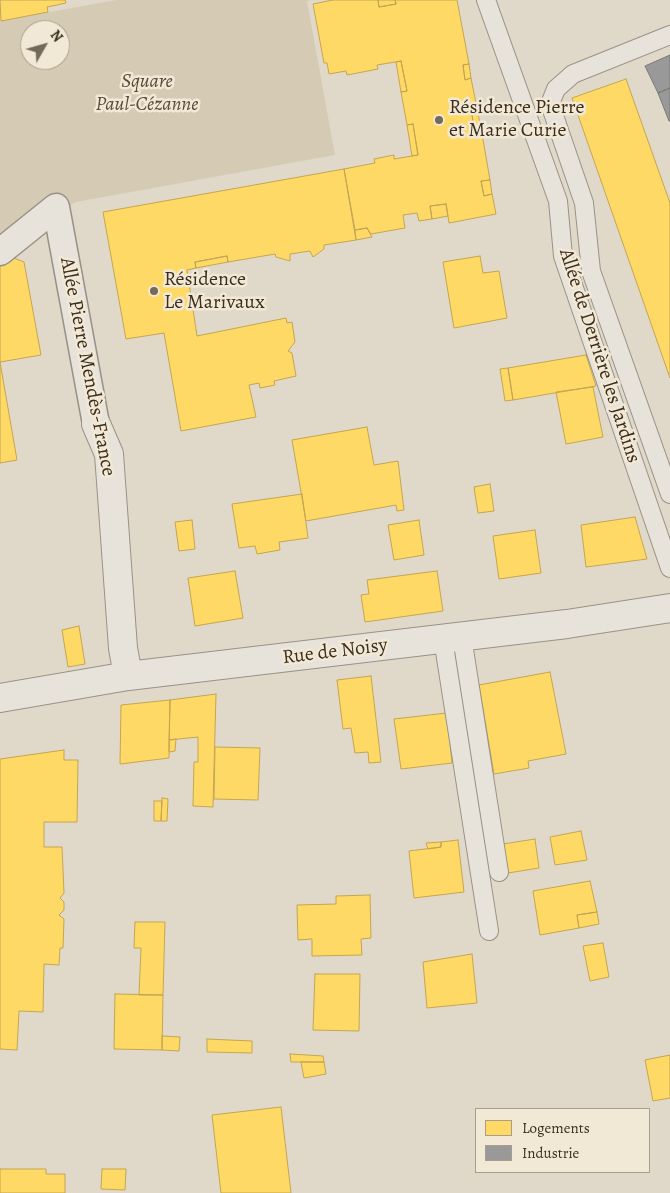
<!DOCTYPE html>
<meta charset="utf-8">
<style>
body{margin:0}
#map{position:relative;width:670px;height:1193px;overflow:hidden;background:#e0d9c9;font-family:Alegreya,serif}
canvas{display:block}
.legend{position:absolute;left:475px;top:1108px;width:175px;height:65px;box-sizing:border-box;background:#f1e9d5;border:1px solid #a99e8b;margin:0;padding:6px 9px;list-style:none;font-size:15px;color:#3c2d1c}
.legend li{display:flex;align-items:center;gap:10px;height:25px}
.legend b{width:25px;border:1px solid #a99e8b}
.north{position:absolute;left:20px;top:20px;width:50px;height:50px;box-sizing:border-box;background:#f1e9d5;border:1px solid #a99e8b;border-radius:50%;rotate:52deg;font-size:14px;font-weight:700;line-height:20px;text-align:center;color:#3c2d1c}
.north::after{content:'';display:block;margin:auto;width:18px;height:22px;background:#756959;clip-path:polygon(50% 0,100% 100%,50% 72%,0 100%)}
</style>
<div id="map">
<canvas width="670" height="1193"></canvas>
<ul class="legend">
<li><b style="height:14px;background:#ffd966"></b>Logements</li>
<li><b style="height:14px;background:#999"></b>Industrie</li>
</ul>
<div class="north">N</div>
</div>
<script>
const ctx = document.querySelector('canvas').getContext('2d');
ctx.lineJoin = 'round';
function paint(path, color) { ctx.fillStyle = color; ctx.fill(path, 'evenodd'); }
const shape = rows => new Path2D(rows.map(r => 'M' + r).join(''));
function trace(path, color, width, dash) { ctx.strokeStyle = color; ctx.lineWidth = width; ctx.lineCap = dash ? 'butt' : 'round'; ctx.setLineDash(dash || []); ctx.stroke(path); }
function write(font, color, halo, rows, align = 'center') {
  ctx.font = font + ' Alegreya,serif'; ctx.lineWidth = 5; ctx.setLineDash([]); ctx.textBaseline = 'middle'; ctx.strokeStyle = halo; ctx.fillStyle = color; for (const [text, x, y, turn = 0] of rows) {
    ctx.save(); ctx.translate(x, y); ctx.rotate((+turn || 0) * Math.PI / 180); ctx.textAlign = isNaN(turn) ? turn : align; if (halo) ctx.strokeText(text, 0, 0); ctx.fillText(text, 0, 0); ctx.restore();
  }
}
const green = shape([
 [116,0,312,0,307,1,335,155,76,202,47,219,0,265,0,21],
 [30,30,60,30,60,60,30,60]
]);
const homes = shape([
 [0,0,65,0,66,3,47,7,48,12,1,21,0,0],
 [333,0,378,0,379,7,396,4,395,0,457,0,469,64,463,65,465,80,471,78,478,114,472,115,474,129,481,128,490,180,481,181,484,196,492,194,496,214,449,223,446,204,430,206,432,219,419,221,417,213,403,215,405,228,371,234,367,228,355,230,344,169,375,163,374,159,394,155,394,159,418,155,413,124,407,125,401,92,407,91,401,61,377,65,378,69,347,75,346,71,329,74,327,63,324,63,313,4,333,0],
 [378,0,395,0,396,4,379,7,378,0],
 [401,61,407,91,401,92,396,62,401,61],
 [469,64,471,78,465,80,463,65,469,64],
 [626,79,670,203,670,378,572,98,626,79],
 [478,114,481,128,474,129,472,115,478,114],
 [413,124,418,155,412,156,407,125,413,124],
 [344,169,356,240,324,245,324,249,313,257,310,251,290,254,290,261,276,257,275,254,228,262,227,256,195,262,196,268,187,270,197,336,286,318,287,323,292,322,295,342,288,351,292,353,296,376,274,381,275,385,260,388,259,383,249,385,256,417,181,431,164,333,126,339,103,212,344,169],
 [490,180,492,194,484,196,481,181,490,180],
 [446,204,448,216,432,219,430,206,446,204],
 [367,228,372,237,356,240,355,230,367,228],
 [227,256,228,262,196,268,195,262,227,256],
 [480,256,483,273,499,271,507,318,454,328,443,262,480,256],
 [11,257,24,262,41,355,0,362,17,460,0,463,0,266,11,257],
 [586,355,596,386,513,400,508,368,586,355],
 [508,368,513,400,505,401,500,369,508,368],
 [593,387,603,437,566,444,556,392,593,387],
 [367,427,374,465,398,461,404,510,397,511,396,505,306,521,292,440,367,427],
 [490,484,494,511,478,513,474,487,490,484],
 [302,494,308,538,279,542,280,550,257,554,255,546,239,548,232,504,302,494],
 [635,517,647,559,586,567,581,525,635,517],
 [192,520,195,549,179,551,175,522,192,520],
 [419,520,424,555,394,560,388,525,419,520],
 [535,530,541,573,499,579,493,536,535,530],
 [235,571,243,618,195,626,188,578,235,571],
 [437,571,443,611,365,622,361,595,369,594,367,580,437,571],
 [79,626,85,664,68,667,62,630,79,626],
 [550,672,566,754,528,761,529,768,494,774,479,685,550,672],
 [371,676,381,762,369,763,368,752,355,753,351,728,343,729,337,680,371,676],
 [216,694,213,807,193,806,194,762,198,762,198,737,169,740,170,700,216,694],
 [170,700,169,758,120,764,121,705,170,700],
 [447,713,452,763,401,769,394,719,447,713],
 [176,739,175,751,169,752,169,740,176,739],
 [215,747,260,748,258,800,214,799,215,747],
 [64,750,64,760,78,760,77,822,44,822,44,847,62,847,64,893,60,898,64,902,64,910,59,915,64,919,63,948,60,948,59,965,44,964,43,1012,19,1011,17,1050,0,1049,0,759,64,750],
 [162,798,168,799,167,821,161,821,162,798],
 [154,801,162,801,161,821,154,821,154,801],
 [581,831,587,860,555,865,550,837,581,831],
 [535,839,539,868,508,873,503,844,535,839],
 [458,840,464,892,414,898,409,851,441,847,441,842,458,840],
 [441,842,441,847,428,849,426,843,441,842],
 [590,881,597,912,577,915,579,928,540,935,533,891,590,881],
 [370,895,371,938,361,939,362,955,312,956,312,939,298,940,297,905,336,904,336,896,370,895],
 [597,912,599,924,579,928,577,915,597,912],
 [135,922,165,922,163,995,139,995,141,948,134,948,135,922],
 [603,943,609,977,590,981,583,946,603,943],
 [472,954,477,1003,427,1008,423,962,472,954],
 [315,974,360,974,359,1031,313,1030,315,974],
 [115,994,163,995,162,1050,114,1049,115,994],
 [162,1036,180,1037,179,1051,162,1050,162,1036],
 [207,1039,252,1041,252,1053,207,1052,207,1039],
 [290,1054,323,1056,324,1062,291,1062,290,1054],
 [670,1055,670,1098,653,1101,645,1060,670,1055],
 [301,1062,324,1062,326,1074,304,1078,301,1062],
 [281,1107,291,1193,221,1193,212,1115,281,1107],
 [0,1169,46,1169,46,1174,65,1174,65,1193,0,1193,0,1169],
 [102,1169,126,1169,125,1190,101,1189,102,1169]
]);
const industry = shape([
 [670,55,670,88,658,93,645,66,670,55],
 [670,88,670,121,669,121,658,93,670,88]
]);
const service = shape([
 [486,0,558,201,563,256,670,568],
 [670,35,573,74,556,89,550,104,584,203,591,271,670,494],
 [462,637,499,872],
 [443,639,489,931]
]);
const pedestrian = shape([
 [0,252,56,207,96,424]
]);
const minor = shape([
 [96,424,109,454,123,648,128,676],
 [0,698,128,676,567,624,670,608]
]);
const markers = [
 [439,120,5,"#756959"],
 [154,291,5,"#756959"]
];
const parkNames = [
 ["Square",147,82],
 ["Paul-Cézanne",147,105]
];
const poiNames = [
 ["Résidence Pierre",449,108],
 ["et Marie Curie",449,131],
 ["Résidence",164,280],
 ["Le Marivaux",164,303]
];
const streetNames = [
 ["Allée de Derrière les Jardins",599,356,72],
 ["Allée Pierre Mendès-France",87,367,79],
 ["Rue de Noisy",335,652,-7]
];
paint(green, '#d5cbb4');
paint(homes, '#ffd966');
trace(homes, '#c4a550', 1);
paint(industry, '#999');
trace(industry, '#7d7974', 1);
trace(service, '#989286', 20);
trace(pedestrian, '#989286', 29);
trace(minor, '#989286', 30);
trace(service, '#e7e3db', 18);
trace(pedestrian, '#e7e3db', 26);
trace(minor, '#e7e3db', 28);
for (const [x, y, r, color] of markers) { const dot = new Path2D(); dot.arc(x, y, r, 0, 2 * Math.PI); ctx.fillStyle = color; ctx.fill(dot); trace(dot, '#f1e9d5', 2); }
write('italic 20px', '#594a37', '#f1e9d5', parkNames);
write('20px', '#3c2d1c', '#f1e9d5', poiNames, 'left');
write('20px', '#3c2d1c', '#f1e9d5', streetNames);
</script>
